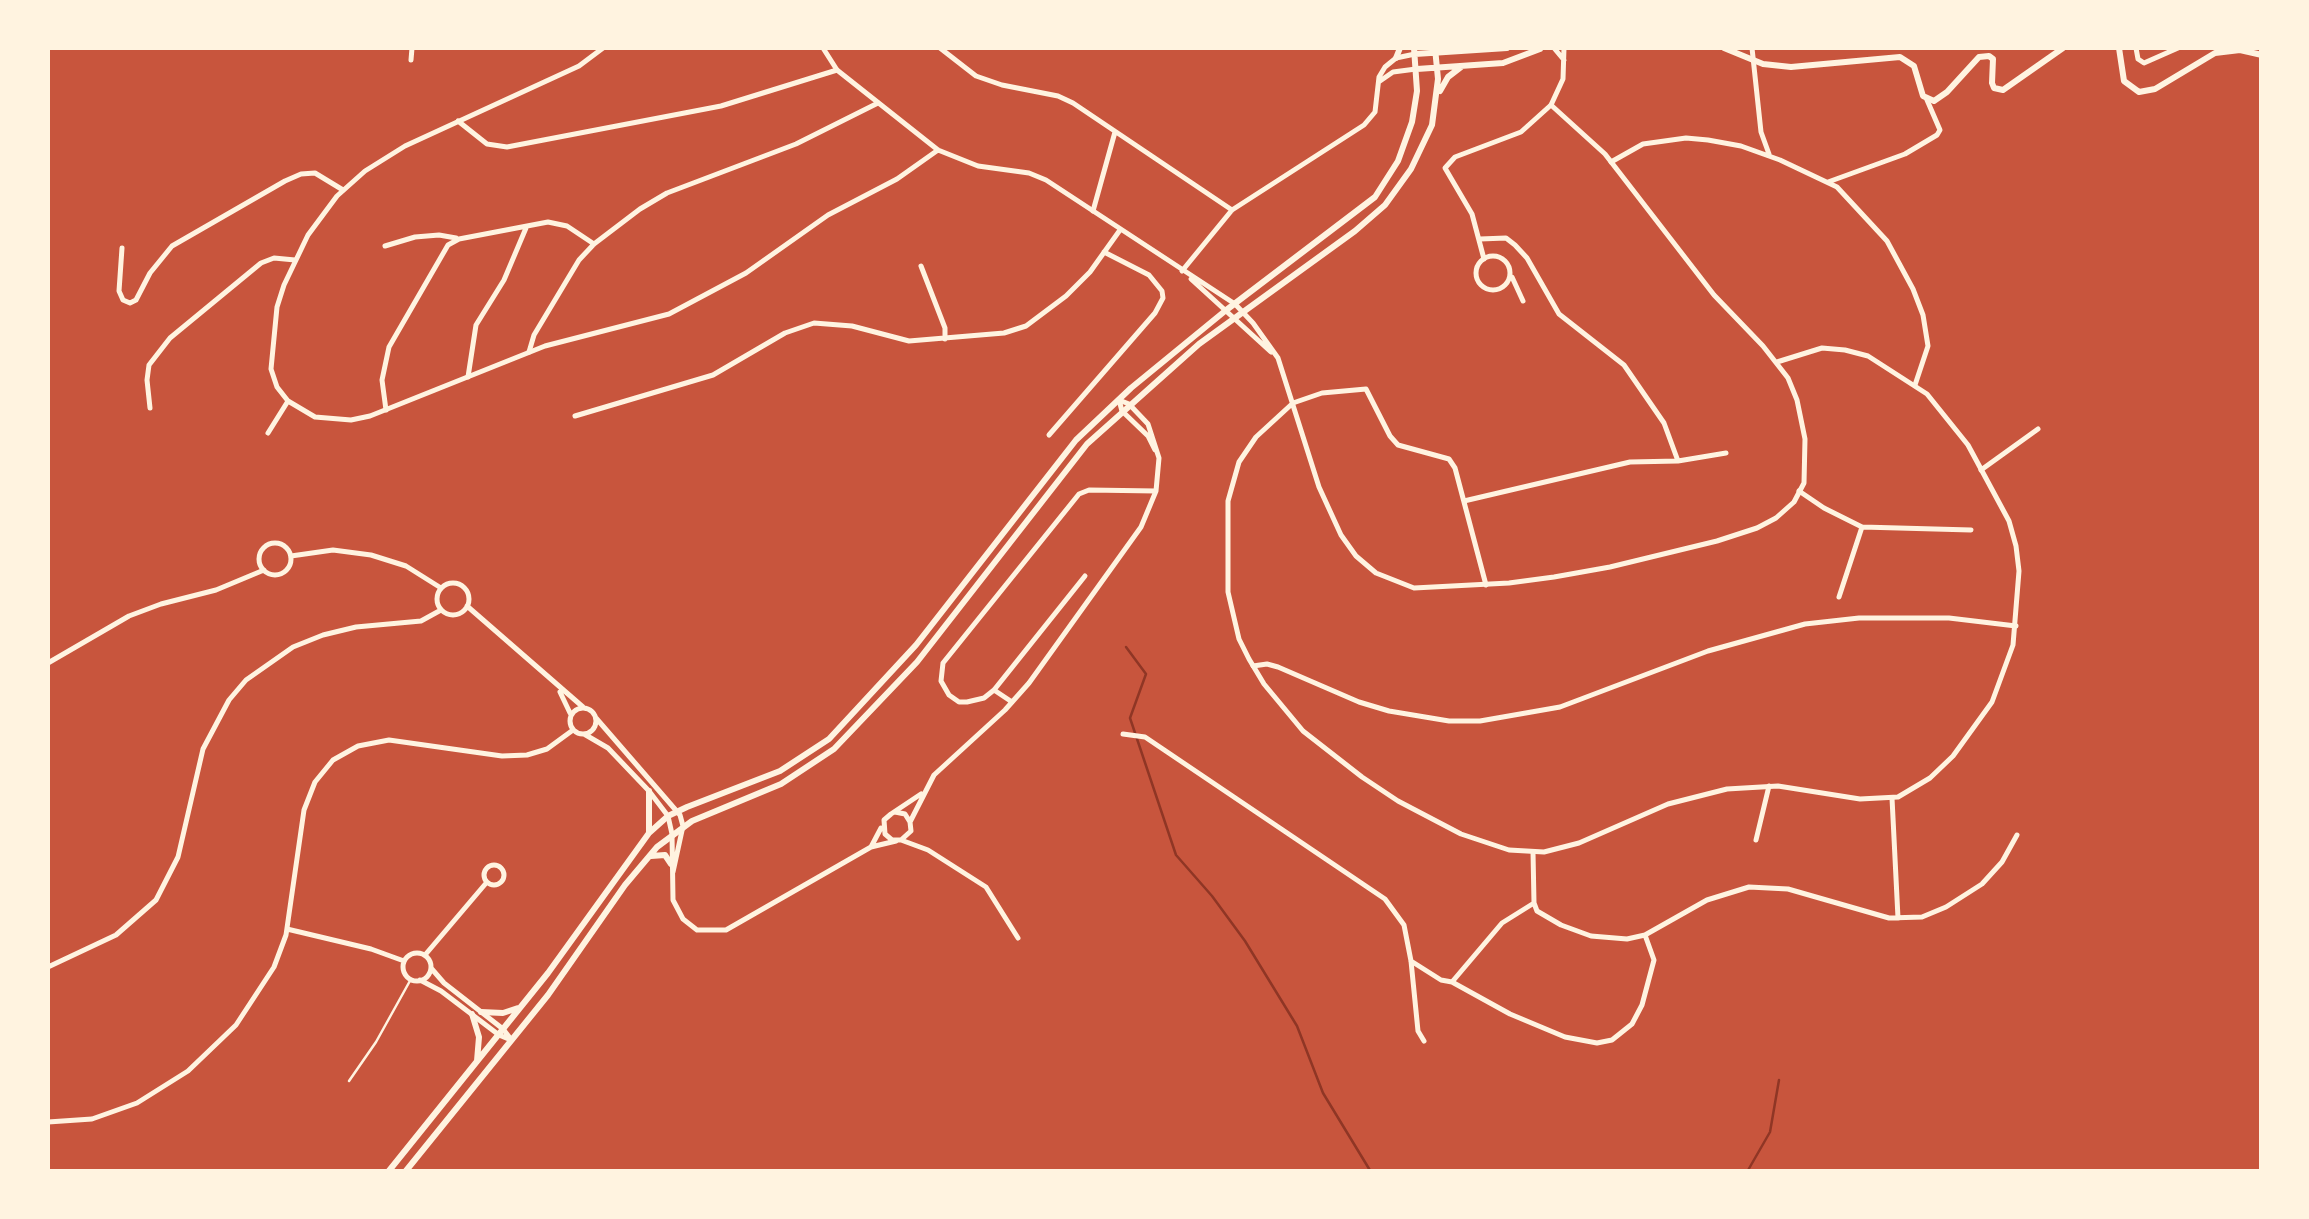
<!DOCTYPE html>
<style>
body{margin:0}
#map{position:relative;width:2309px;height:1219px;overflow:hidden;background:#c8553d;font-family:"Golos Text",sans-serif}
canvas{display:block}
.frame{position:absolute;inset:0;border:50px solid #fff3e0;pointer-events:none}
</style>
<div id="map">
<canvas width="2309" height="1219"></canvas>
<div class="frame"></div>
</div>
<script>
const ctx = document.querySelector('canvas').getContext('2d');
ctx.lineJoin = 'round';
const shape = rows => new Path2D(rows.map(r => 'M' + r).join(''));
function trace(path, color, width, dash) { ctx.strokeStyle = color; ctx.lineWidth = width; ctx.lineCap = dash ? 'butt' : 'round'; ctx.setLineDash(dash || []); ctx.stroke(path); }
const stream = shape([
 [1126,647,1146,674,1130,718,1176,855,1212,896,1245,941,1297,1026,1323,1093,1371,1172],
 [1747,1172,1770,1132,1779,1080]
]);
const service = shape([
 [349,1081,376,1042,411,979]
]);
const minor = shape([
 [940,48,976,76,1002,85,1058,96,1073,103,1232,210],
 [1752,48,1761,132,1769,154],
 [2136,48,2138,59,2144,63,2178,48],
 [411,60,412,48],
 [1380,81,1393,72,1416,69],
 [458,121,487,144,507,147,721,106,837,70],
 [1611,162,1643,144,1686,138,1708,140,1741,146,1780,160,1837,187,1887,241,1913,289,1923,315,1928,346,1915,385],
 [1828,182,1905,154,1937,135,1940,130,1927,100],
 [1093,211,1115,132],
 [1480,239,1506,238,1515,245,1527,258,1559,314,1624,365,1664,423,1678,461],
 [385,246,415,237,439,235,456,238],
 [122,248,119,291,123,300,130,303,136,300,150,273,172,246,285,181,301,174,315,173,343,190],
 '1476 273a17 17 0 1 1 34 0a17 17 0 1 1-34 0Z',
 [1484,259,1472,214,1445,168,1455,157,1521,132,1551,105],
 [921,266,945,328,945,339],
 [1182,271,1232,210,1364,125,1375,112,1379,77,1385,67,1396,58,1415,54],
 [1512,277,1523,301],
 [529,352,534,335,579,260,594,244,640,209,667,193,796,144,878,103],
 [468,377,476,325,504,280,526,228],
 [1119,400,1122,411,1148,436,1155,450],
 [1293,403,1322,393,1366,389,1390,436,1398,445,1449,459,1455,468,1486,585],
 [150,408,147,380,149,365,170,338,261,263,274,258,295,260],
 [386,410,382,380,389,347,448,245,459,239,548,222,567,226,594,244],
 [575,416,713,375,785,333,814,323,852,326,909,341,1004,333,1026,326,1066,296,1090,272,1120,230],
 [268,433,288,401],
 [1049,435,1155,313,1163,298,1162,291,1149,275,1104,252],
 [1981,470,2038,429],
 [1799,491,1824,508,1862,527,1971,530],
 [1464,501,1630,462,1678,461,1726,453],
 '259 559a16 16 0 1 1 32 0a16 16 0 1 1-32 0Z',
 [291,556,333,550,371,555,406,566,441,588],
 [1085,576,994,690,984,698,967,702,959,702,949,695,941,681,943,663,1079,494,1089,490,1156,491],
 '437 599a16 16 0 1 1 32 0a16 16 0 1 1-32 0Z',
 [1839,597,1862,527],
 [467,606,583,707],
 [48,663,129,616,161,604,216,590,264,570],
 [1253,666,1267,664,1278,667,1359,702,1389,711,1449,721,1480,721,1560,707,1708,651,1805,624,1859,618,1949,618,2016,626],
 [994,690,1012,702],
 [560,692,570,713],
 '570 721a13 13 0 1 1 26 0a13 13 0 1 1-26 0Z',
 [596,718,680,815,683,826,673,872],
 [584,734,608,748,649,791,668,816,672,834,673,900,683,919,697,930,726,930,871,847,896,841],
 [1123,734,1145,737,1385,899,1404,925,1411,961,1418,1031,1424,1041],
 [1892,798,1898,918],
 [895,812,905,814,910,822,911,831,901,840,892,840,885,834,884,820,891,814,921,794],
 [910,822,934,775,1005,710,1029,683,1141,527,1156,491,1159,458,1148,424,1129,404,1119,400],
 [901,840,928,850,986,887,1018,938],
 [1756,840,1769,786],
 [871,847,881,828],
 [1533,852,1534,903,1537,911,1561,925,1591,936,1627,939,1645,935,1707,900,1749,887,1788,889,1889,918,1922,917,1946,907,1982,884,2002,862,2017,835],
 '484 875a10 10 0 1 1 20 0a10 10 0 1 1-20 0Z',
 [1534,903,1502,923,1452,982,1510,1014,1565,1037,1597,1043,1612,1040,1632,1024,1642,1005,1654,960,1645,935],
 [287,929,371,949,404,961],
 '403 967a14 14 0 1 1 28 0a14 14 0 1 1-28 0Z',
 [425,955,487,882],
 [1411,961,1441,980,1452,982],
 [48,967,116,935,156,900,178,857,203,749,229,700,246,680,293,647,323,635,356,627,421,621,441,610],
 [431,968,444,983,503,1029,510,1038],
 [420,980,441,991,499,1035,511,1040],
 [48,1122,92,1119,137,1103,188,1071,236,1025,274,967,286,935,304,810,315,782,333,760,358,746,389,740,502,756,527,755,547,749,573,730]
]);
const tertiary = shape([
 [603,48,579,66,405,146,365,171,337,196,308,235,284,285,277,307,271,369,277,387,288,401,315,417,351,420,370,416,545,346,669,314,746,273,828,215,897,179,938,150],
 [823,48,837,70,938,150,978,166,1029,173,1046,180,1235,304,1253,323,1278,358,1319,487,1341,535,1356,556,1376,573,1414,588,1509,583,1554,577,1610,567,1717,541,1757,528,1776,518,1794,502,1804,483,1805,439,1797,400,1788,378,1763,346,1714,295,1605,154,1551,105,1563,79,1564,48],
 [1554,48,1564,60],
 [1191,279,1271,352],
 [1293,403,1256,437,1239,462,1228,501,1228,592,1239,639,1249,659,1264,684,1303,731,1362,777,1398,801,1461,834,1509,850,1544,852,1579,843,1668,804,1727,789,1778,786,1860,799,1898,797,1930,778,1953,756,1992,702,2013,645,2019,571,2016,546,2009,521,1968,445,1927,394,1868,356,1845,350,1822,348,1777,362]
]);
const secondary = shape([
 [1724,48,1763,64,1791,67,1900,57,1914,66,1923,96,1934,101,1947,92,1979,57,1989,56,1993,59,1992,83,1994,88,2003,90,2063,48],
 [2119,48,2124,81,2139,92,2155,89,2215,53,2240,50,2262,55],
 [1415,54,1507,48],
 [1396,58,1400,48],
 [1417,69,1503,63,1540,49],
 [1440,91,1448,77,1461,67],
 [649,832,649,791],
 [651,856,665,855,671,864],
 [481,1012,503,1013,518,1008],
 [472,1014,479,1037,477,1061],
 [388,1172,548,973,649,833,668,816,687,807,780,771,829,739,916,645,1076,440,1131,388,1225,311,1375,197,1398,161,1412,122,1417,91,1414,48],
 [405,1172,548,995,625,885,657,847,692,821,781,784,834,749,917,662,1087,444,1199,344,1355,231,1385,205,1411,169,1432,125,1438,79,1435,48]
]);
trace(stream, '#8f3625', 2.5);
trace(service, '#fff3e0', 2.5);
trace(minor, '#fff3e0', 5);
trace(tertiary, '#fff3e0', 5);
trace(secondary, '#fff3e0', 6);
</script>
